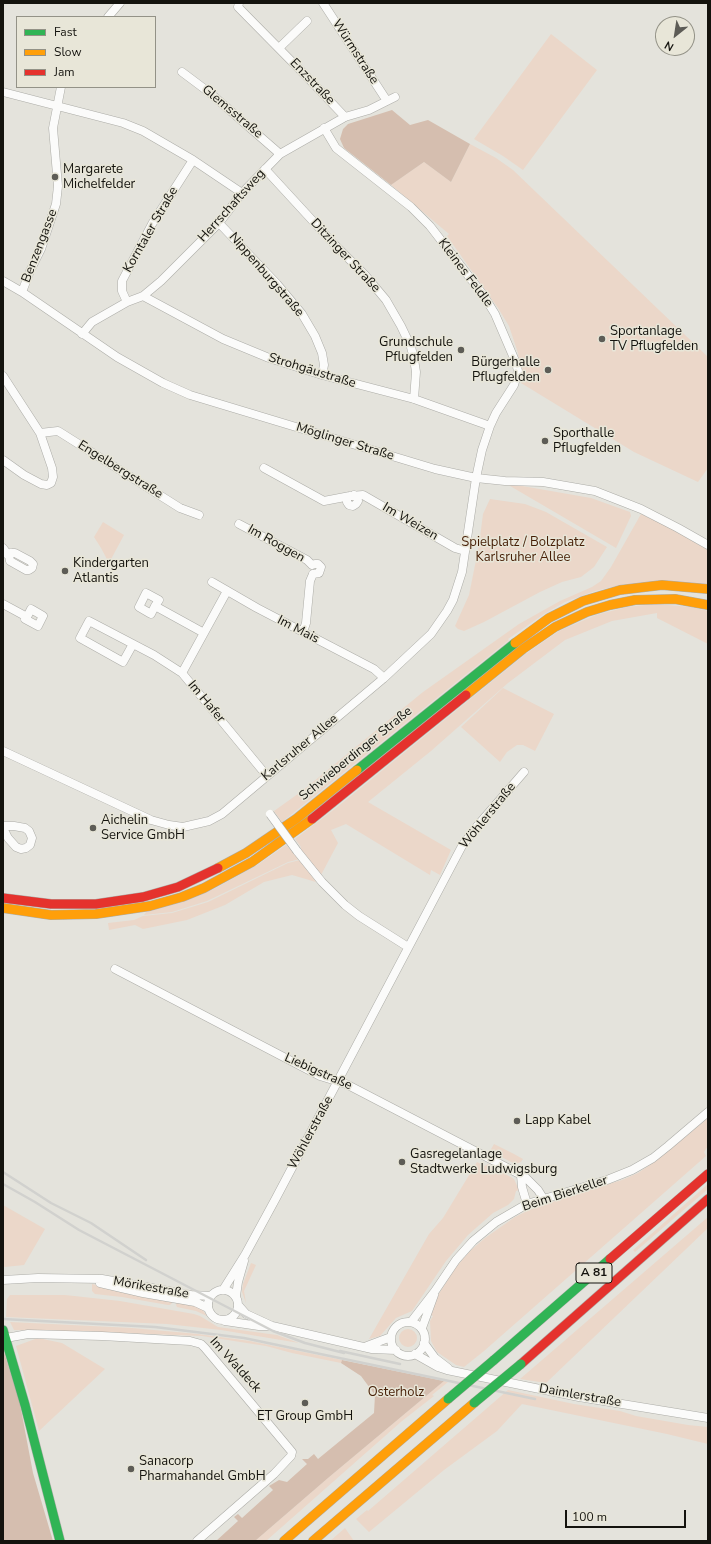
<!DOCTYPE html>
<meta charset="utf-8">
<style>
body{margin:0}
#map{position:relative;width:711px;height:1544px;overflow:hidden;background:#e4e3dc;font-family:"Nunito Sans",sans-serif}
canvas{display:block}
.frame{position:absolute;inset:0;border:4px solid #14130e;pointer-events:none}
.legend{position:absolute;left:16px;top:16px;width:140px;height:72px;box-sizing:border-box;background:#e8e6d8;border:1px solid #939287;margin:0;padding:5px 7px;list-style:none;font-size:12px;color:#14130e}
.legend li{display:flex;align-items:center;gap:8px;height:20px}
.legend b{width:20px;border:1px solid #939287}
.north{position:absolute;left:655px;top:16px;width:40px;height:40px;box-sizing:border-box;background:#e8e6d8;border:1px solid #939287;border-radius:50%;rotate:210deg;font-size:11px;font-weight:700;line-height:16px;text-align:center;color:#14130e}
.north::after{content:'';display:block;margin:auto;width:14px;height:18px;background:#5d5c56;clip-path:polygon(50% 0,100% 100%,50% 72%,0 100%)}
.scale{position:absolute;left:565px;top:1510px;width:121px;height:18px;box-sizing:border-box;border:2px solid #14130e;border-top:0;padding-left:5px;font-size:12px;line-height:14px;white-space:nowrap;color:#14130e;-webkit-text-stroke:3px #e8e6d8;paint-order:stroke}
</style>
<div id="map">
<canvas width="711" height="1544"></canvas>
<div class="frame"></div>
<ul class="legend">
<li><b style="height:5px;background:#30b455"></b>Fast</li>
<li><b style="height:5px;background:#ff9f0a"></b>Slow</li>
<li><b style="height:5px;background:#e5322d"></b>Jam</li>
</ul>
<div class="north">N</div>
<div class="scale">100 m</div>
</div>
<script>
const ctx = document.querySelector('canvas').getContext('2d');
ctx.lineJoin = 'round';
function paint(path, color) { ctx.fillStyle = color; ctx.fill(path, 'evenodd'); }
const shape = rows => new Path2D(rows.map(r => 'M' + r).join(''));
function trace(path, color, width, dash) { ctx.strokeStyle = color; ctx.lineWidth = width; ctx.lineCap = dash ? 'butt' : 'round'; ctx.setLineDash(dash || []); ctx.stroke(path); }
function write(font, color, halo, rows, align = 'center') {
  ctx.font = font + ' "Nunito Sans",sans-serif'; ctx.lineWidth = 3; ctx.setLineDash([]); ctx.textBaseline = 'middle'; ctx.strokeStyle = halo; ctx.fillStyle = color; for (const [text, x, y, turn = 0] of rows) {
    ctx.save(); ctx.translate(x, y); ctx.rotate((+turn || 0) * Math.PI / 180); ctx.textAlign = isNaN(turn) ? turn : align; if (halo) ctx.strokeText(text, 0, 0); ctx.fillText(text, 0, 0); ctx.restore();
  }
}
const green = shape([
 [551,34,597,70,523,170,503,156,474,139],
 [470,144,496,158,513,170,708,357,708,468,698,482,634,452,521,383,518,353,509,326,498,308,447,236,449,234,391,185,424,162,451,182],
 [505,483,591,498,630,512,631,516,616,548],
 [490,499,525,504,546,512,607,547,594,567,581,577,562,582,540,592,484,622,464,631,458,629,455,626,469,595,479,545,483,514],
 [641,514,669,527,708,550,708,585,625,584,595,591,581,596,565,602,544,614,508,639,509,640,282,822,274,811,302,791,423,692,519,624,560,601,592,587,601,581,611,567],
 [103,522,124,535,109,563,101,548,94,537],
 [655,604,691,607,708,611,708,644,657,618,657,613,612,621,565,640,508,683,431,751,368,802,451,850,440,875,431,870,430,875,346,824,331,830,338,843,321,875,300,849,301,847,295,839,336,808,527,653,559,631,596,615,627,607],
 [503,688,554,714,535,751,523,745,517,745,507,752,500,762,461,727],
 [286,845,300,859,288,862,207,901,172,912,144,915,147,911,197,896,216,888,259,864],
 [300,860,316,882,292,875,264,882,225,905,187,920,143,929,135,925,109,930,108,923,134,920,143,916,172,913,208,902,288,863],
 [708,1118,708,1146,704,1152,706,1156,484,1351,464,1367,456,1365,437,1352,431,1341,430,1321,433,1316,429,1314,440,1292,456,1267,470,1251,485,1238,515,1217,529,1210,561,1199,589,1191,589,1190,622,1180,638,1173,661,1157],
 [494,1144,514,1154,523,1159,521,1162,515,1164,490,1151],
 [477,1162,485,1166,488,1164,514,1179,519,1190,516,1191,514,1199,508,1205,493,1213,468,1235,446,1261,412,1311,396,1318,380,1336,369,1339,429,1234,443,1218],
 [708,1184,708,1189,635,1252,633,1250],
 [3,1205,45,1229,24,1265,5,1267,3,1266],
 [708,1217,708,1228,546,1383,520,1379],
 [251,1263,256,1265,244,1291,246,1303,242,1292,243,1284],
 [92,1284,172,1301,172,1303,170,1305,168,1305,122,1297,95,1294,92,1291],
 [10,1295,65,1295,120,1301,194,1314,200,1316,218,1327,277,1335,299,1343,221,1330,167,1324,6,1317,7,1299],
 [177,1302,189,1303,202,1309,207,1316,196,1311,177,1307,176,1305],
 [10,1322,132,1328,198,1334,250,1341,342,1360,341,1363,292,1353,266,1346,202,1336,124,1333,14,1330],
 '399 1338a9 9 0 1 1 18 0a9 9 0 1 1-18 0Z',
 [38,1338,62,1343,105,1369,39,1431,16,1346],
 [444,1381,448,1382,432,1395,434,1396,402,1421,266,1541,255,1541,328,1478],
 [508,1390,574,1404,620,1411,636,1416,688,1425,708,1427,708,1444,667,1434,522,1404,497,1431,444,1470,369,1532,356,1519,367,1510,368,1511],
 [345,1528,354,1541,330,1541]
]);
const forest = shape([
 [392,110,410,125,428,120,470,144,451,182,424,162,391,185,344,148,340,139,343,129,348,124],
 [3,1349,19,1399,33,1473,53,1541,3,1541],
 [342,1360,444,1381,328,1478,255,1541,216,1541,238,1521,234,1517,238,1514,242,1518,273,1490,269,1486,279,1480,287,1482,307,1464,302,1459,308,1459,314,1454,318,1459,374,1413,375,1395,361,1376,341,1363]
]);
const street = shape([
 [239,3,238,7,310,80,345,117],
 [323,3,387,101],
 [108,17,120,3],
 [279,48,307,21],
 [182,72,210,93,280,154],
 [3,92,123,123,143,131,193,160,242,193],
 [265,169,334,244,365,275,386,300,401,326,411,347,414,359,416,372,414,399],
 [219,223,277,284,302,314,315,336,322,353,324,365,322,375],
 [3,281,22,292,117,357,163,383,190,395,435,469,476,478,505,481,543,482,595,491,641,509,678,528,708,545],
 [22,292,30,271,41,249,56,204,58,186,53,128,61,87],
 [143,296,223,339,269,358,322,375,414,399,490,426],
 [127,302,122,291,122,281,152,224,193,160],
 [82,334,92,322,127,302,143,296,161,281,219,223,242,193,280,154,345,117,369,110,395,97],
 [3,376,40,433,52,468,53,477,51,483,47,485,41,484,24,475,3,460],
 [40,433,58,431,180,508,199,515],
 [264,468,324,501,350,496,363,495,455,548,465,551],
 [350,496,347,498,347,502,349,505,353,506,356,504,358,501,357,497,354,495],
 [239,524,307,560,312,565],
 [3,548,6,552,6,554,9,555],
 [11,553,15,553,30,561,33,564,32,568,29,570,26,570,10,561,9,555,11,553],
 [312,565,315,564,318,564,321,567,319,573,313,574],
 [212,582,257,608,374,669,384,678],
 [3,604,27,617,25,619,38,626,43,616,31,609,27,617],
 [155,606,151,614,139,607,146,593,159,600,155,606,204,633],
 [303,632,306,623,310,581,313,574],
 [133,644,123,662,80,638,89,621,133,644,154,655,182,673,267,776],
 [182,673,227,591],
 [3,751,151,820,169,825,183,827,209,821,222,814,384,678,431,634,447,611,453,600,462,572,476,478,482,450,490,426,496,413,514,385,518,371,516,363,495,314,484,296,430,226,411,207,336,148,324,128],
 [3,826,14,826,25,828,29,831,32,838,30,845,26,848,21,849,16,847,8,838,3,828],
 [297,851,322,882,345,905,359,916,408,947],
 [115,969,320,1076,346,1084,525,1177,538,1190,543,1198],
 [521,1175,522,1187,527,1204],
 [3,1280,38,1278,102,1279,191,1295,211,1296],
 [100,1283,143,1293,195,1302,208,1308],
 '208 1305a15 15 0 1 1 30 0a15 15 0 1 1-30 0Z',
 [223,1290,245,1255,276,1198,462,846,478,825,524,772],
 [236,1296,238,1282,244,1261],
 [239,1306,246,1314,272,1326,372,1349,396,1350],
 [225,1321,259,1326,267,1326],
 [411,1322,435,1291,456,1260,473,1241,496,1222,527,1204,607,1180,632,1170,653,1158,668,1146,708,1112],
 '391 1339a17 17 0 1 1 34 0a17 17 0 1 1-34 0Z',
 [422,1328,434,1295],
 [6,1338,28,1334,102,1336,190,1341,201,1344,205,1348,292,1452,291,1456,274,1474,197,1541],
 [424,1343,435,1358,448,1368],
 [367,1346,391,1337],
 [415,1354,438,1367,447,1370,579,1397,708,1418]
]);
const fast = shape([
 [357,770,515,643],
 [3,1330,25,1405,60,1541],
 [494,1360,610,1259]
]);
const slow = shape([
 [515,643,549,618,583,601,620,590,662,585,708,589],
 [466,695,523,649,555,627,587,612,610,605,635,600,675,599,708,605],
 [218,868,246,853,296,819,357,770],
 [3,908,51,915,96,914,150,906,182,897,204,888,252,862,312,819],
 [284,1541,448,1399],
 [313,1541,474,1403]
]);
const jam = shape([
 [312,819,466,695],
 [3,898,51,904,96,904,143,897,178,887,218,868],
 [610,1259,708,1174],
 [521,1364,708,1199]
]);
const rail = shape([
 [3,1172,51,1203,91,1223,146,1260],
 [3,1184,35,1202,79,1230,273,1331,305,1343,344,1353],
 [3,1319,155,1327,244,1338,535,1399],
 [340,1351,400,1364]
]);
const streetBridge = shape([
 [270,814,297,851]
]);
const fastBridge = shape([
 [448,1399,494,1360],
 [474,1403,521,1364]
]);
const markers = [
 [55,177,4,"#5d5c56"],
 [602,339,4,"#5d5c56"],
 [461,350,4,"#5d5c56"],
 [548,370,4,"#5d5c56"],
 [545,441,4,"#5d5c56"],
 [65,571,4,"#5d5c56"],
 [93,828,4,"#5d5c56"],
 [517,1121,4,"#5d5c56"],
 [402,1162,4,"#5d5c56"],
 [305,1403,4,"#5d5c56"],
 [131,1469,4,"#5d5c56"]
];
const shields = [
 [594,1273,36]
];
const shieldNames = [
 ["A 81",594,1273]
];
const streetNames = [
 ["Würmstraße",355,52,57],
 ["Enzstraße",312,82,46],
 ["Glemsstraße",232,112,40],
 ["Herrschaftsweg",232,206,-48],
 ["Korntaler Straße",151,230,-60],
 ["Benzengasse",40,246,-69],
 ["Ditzinger Straße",345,256,47],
 ["Kleines Feldle",465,273,53],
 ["Nippenburgstraße",266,275,49],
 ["Strohgäustraße",312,371,17],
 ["Möglinger Straße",345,442,17],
 ["Engelbergstraße",120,470,32],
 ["Im Weizen",410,522,30],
 ["Im Roggen",276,544,29],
 ["Im Mais",298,630,27],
 ["Im Hafer",206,702,50],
 ["Karlsruher Allee",300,748,-40],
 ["Schwieberdinger Straße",356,754,-39],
 ["Wöhlerstraße",488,816,-51],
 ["Liebigstraße",318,1072,24],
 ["Wöhlerstraße",311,1133,-62],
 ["Beim Bierkeller",565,1194,-18],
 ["Mörikestraße",151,1288,10],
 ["Im Waldeck",235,1365,48],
 ["Daimlerstraße",580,1396,10]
];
const poiNames = [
 ["Margarete",63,170],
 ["Michelfelder",63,185],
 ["Sportanlage",610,332],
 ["TV Pflugfelden",610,347],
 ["Grundschule",453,343,"right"],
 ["Pflugfelden",453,358,"right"],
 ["Bürgerhalle",540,363,"right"],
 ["Pflugfelden",540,378,"right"],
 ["Sporthalle",553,434],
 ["Pflugfelden",553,449],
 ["Kindergarten",73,564],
 ["Atlantis",73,579],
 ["Aichelin",101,821],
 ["Service GmbH",101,836],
 ["Lapp Kabel",525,1121],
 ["Gasregelanlage",410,1155],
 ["Stadtwerke Ludwigsburg",410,1170],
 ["ET Group GmbH",305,1417,"center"],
 ["Sanacorp",139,1462],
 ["Pharmahandel GmbH",139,1477]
];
const parkNames = [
 ["Spielplatz / Bolzplatz",523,543],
 ["Karlsruher Allee",523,558],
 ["Osterholz",396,1393]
];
paint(green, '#ebd7c9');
paint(forest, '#d5beaf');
trace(street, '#acaca7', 9);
trace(fast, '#acaca7', 10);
trace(slow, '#acaca7', 10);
trace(jam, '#acaca7', 10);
trace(street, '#fbfbfa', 8);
trace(fast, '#30b455', 9);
trace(slow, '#ff9f0a', 9);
trace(jam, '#e5322d', 9);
trace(rail, '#d1d1ce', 2.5);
trace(streetBridge, '#acaca7', 9, []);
trace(fastBridge, '#a1a697', 10, []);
trace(streetBridge, '#fbfbfa', 8);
trace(fastBridge, '#30b455', 9);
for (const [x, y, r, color] of markers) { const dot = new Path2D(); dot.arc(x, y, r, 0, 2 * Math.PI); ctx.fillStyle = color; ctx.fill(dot); trace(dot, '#e8e6d8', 1.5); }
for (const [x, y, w] of shields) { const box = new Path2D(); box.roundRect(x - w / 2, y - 10, w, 20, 3); ctx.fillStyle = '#e8e6d8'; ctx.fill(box); trace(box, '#14130e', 1); }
write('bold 12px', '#14130e', null, shieldNames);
write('13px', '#14130e', '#e8e6d8', streetNames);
write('13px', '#14130e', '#e8e6d8', poiNames, 'left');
write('13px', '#461e05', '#e8e6d8', parkNames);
</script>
